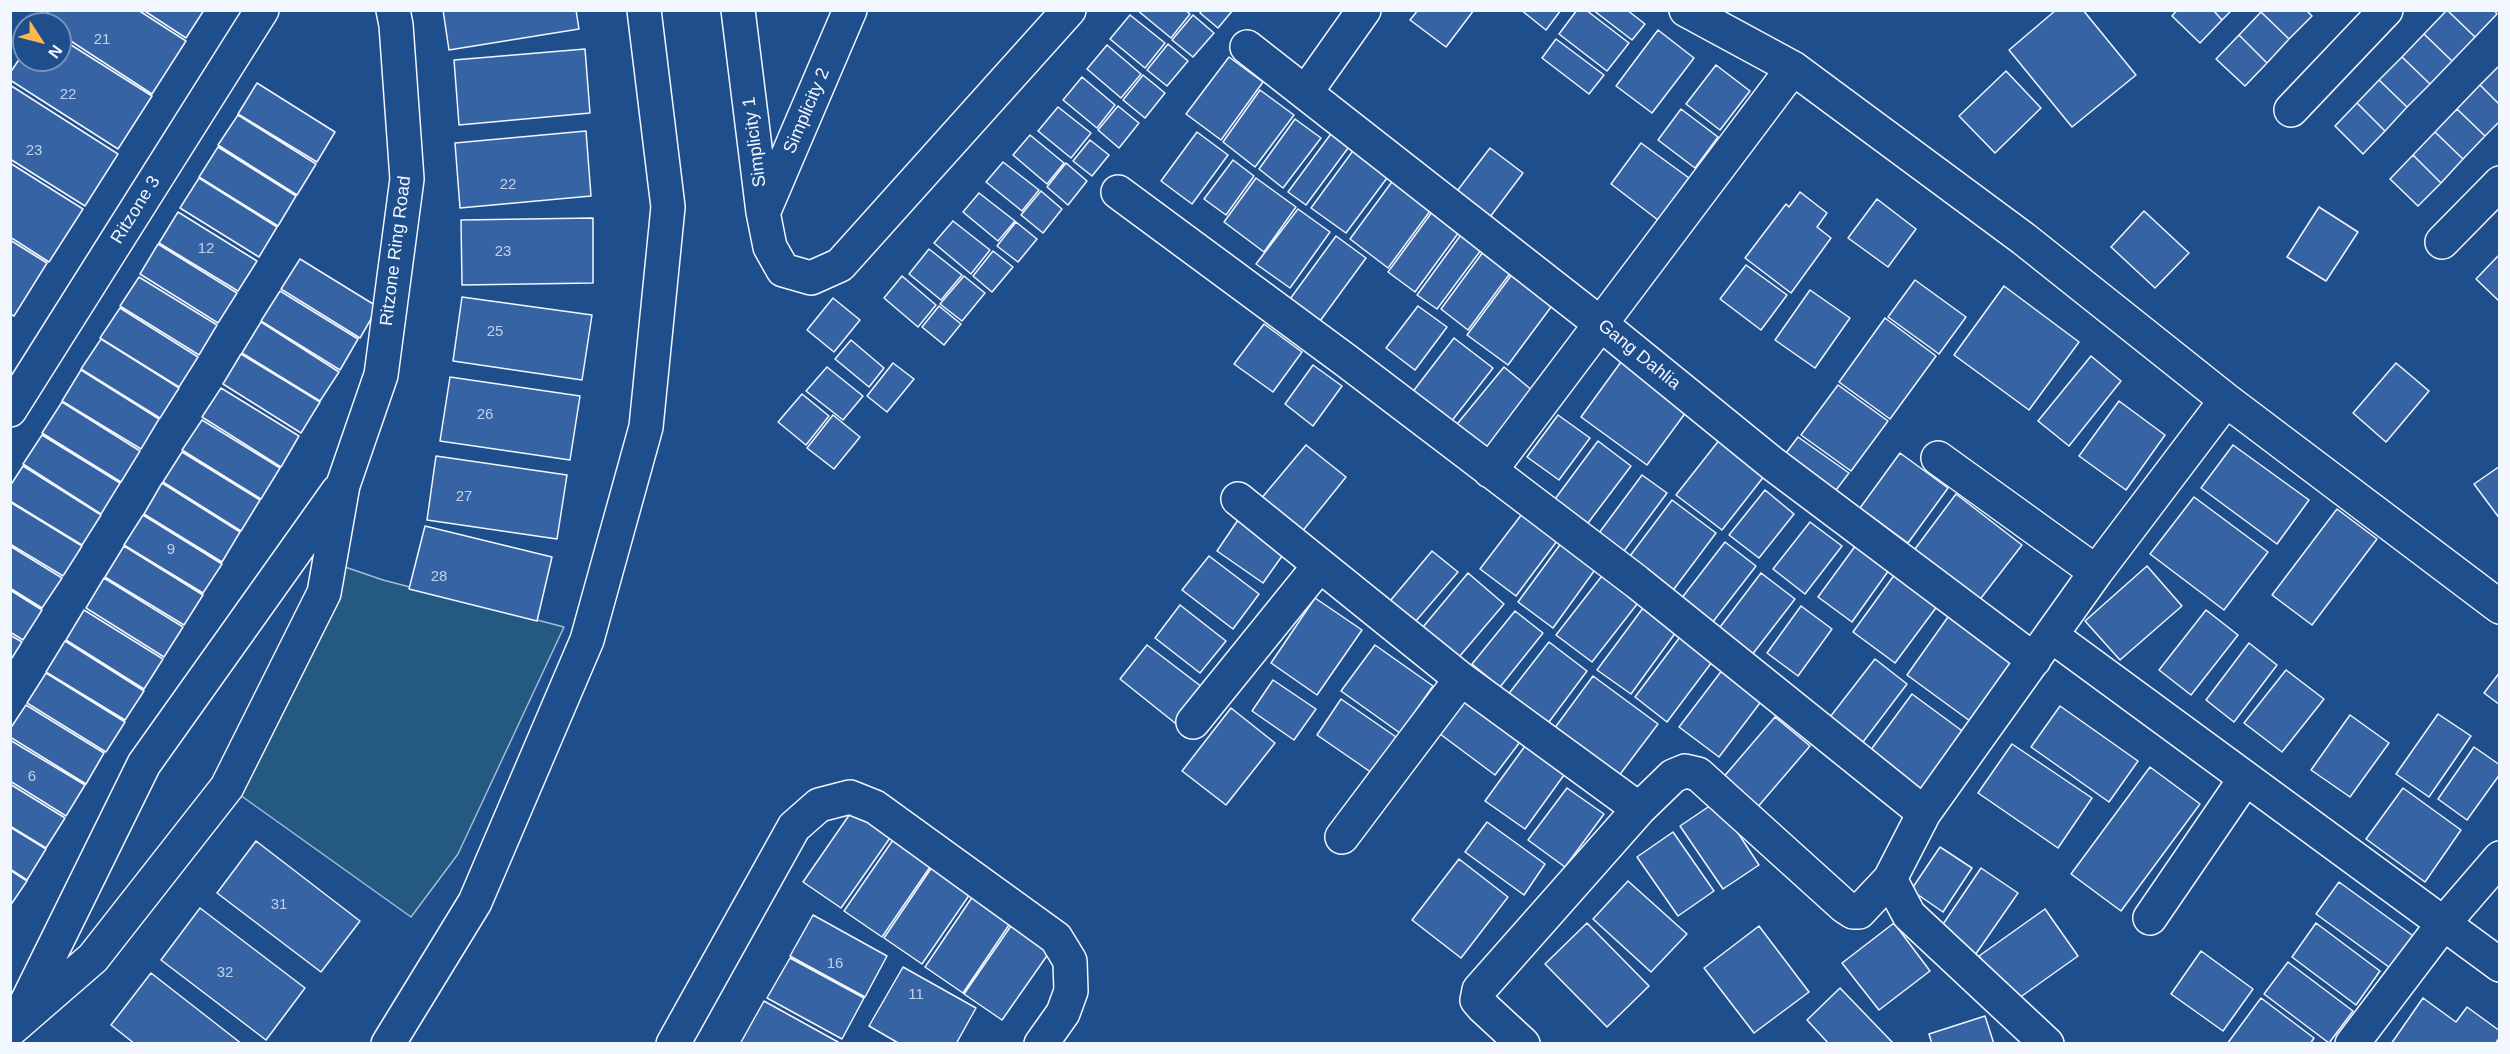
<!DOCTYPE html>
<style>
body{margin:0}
#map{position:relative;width:2510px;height:1054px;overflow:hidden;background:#1f4e8c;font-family:Arial,sans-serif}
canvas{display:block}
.frame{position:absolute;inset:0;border:12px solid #f2f6ff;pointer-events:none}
.north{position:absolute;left:12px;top:12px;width:60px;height:60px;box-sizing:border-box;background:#1f4e8c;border:2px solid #7391ba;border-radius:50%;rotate:126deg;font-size:16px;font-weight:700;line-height:24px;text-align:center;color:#f2f6ff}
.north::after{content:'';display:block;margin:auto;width:21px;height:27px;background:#ffb74d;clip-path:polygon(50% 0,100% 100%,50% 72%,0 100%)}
</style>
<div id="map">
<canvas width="2510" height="1054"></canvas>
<div class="frame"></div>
<div class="north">N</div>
</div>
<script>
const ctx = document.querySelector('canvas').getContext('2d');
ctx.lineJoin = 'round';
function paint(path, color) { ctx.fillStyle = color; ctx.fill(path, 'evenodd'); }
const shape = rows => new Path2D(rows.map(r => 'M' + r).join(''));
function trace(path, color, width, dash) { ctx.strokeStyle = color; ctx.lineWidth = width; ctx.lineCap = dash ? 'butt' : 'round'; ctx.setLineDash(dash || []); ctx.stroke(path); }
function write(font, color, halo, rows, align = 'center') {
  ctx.font = font + ' Arial,sans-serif'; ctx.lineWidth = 4.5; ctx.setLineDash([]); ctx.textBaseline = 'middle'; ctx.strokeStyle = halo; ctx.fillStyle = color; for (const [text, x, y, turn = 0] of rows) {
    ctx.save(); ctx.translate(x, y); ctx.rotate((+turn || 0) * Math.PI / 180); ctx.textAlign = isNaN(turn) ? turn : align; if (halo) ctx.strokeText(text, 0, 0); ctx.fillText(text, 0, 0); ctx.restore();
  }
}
const green = shape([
 [345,567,383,580,564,627,458,854,411,917,240,795,345,567]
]);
const building = shape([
 [49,10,138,10,186,41,152,94,60,34,60,24,42,22,49,10],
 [143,10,204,10,186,38,143,10],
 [443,10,576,10,579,29,449,50,443,10],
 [1137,10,1185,10,1190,14,1171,38,1137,10],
 [1202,10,1233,10,1218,28,1200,13,1202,10],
 [1418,10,1474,10,1446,47,1410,20,1418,10],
 [1521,10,1561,10,1546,30,1521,10],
 [1577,10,1586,10,1629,43,1607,71,1559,34,1577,10],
 [1593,10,1627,10,1645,24,1632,40,1593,10],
 [2056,10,2083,10,2136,75,2072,127,2009,50,2056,10],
 [2177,10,2213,10,2222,20,2200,43,2172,16,2177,10],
 [2213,10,2232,10,2222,20,2213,10],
 [2263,10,2306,10,2312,16,2289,39,2261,12,2263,10],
 [2447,10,2494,10,2497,14,2475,37,2447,10],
 [2447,10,2475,37,2452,61,2424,34,2447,10],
 [2261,12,2289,39,2267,63,2239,35,2261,12],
 [1130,15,1165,43,1145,68,1110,39,1130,15],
 [1193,15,1214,33,1193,57,1172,40,1193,15],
 [1658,30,1694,58,1652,113,1616,86,1658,30],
 [2424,34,2452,61,2430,84,2402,57,2424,34],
 [2239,35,2267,63,2245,86,2216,59,2239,35],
 [60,38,152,96,118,149,10,80,10,73,24,52,24,60,60,60,60,38],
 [1556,39,1604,75,1589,94,1542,58,1556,39],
 [1168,44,1188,61,1167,86,1147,70,1168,44],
 [1107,45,1141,74,1121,98,1087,69,1107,45],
 [585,49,590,113,459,125,454,60,585,49],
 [1229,57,1263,82,1221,140,1186,114,1229,57],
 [2402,57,2430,84,2407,107,2379,80,2402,57],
 [1716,65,1750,91,1720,130,1686,104,1716,65],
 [2500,65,2500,105,2480,85,2500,65],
 [2006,71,2041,108,1995,153,1959,116,2006,71],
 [1143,75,1165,93,1145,118,1123,100,1143,75],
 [1082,77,1115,105,1097,128,1063,100,1082,77],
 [2379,80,2407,107,2385,131,2357,103,2379,80],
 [257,83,335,132,317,162,238,114,257,83],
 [10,85,118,154,85,206,10,159,10,85],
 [2480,85,2500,105,2500,121,2485,136,2457,109,2480,85],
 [1260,90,1294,115,1255,167,1223,142,1260,90],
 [2357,103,2385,131,2363,154,2335,126,2357,103],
 [1118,106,1139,123,1119,148,1098,130,1118,106],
 [1058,107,1091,133,1071,158,1038,131,1058,107],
 [1681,109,1718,137,1695,168,1658,140,1681,109],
 [2457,109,2485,136,2463,159,2435,132,2457,109],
 [238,115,316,164,297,195,218,145,238,115],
 [1295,119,1321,138,1283,188,1259,169,1295,119],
 [586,131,591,196,460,208,455,143,586,131],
 [1333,131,1351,144,1306,205,1288,192,1333,131],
 [1197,132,1228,155,1192,204,1161,181,1197,132],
 [2435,132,2463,159,2441,183,2413,155,2435,132],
 [1030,135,1064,163,1047,184,1013,155,1030,135],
 [1090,140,1109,155,1092,176,1073,161,1090,140],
 [1641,143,1689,178,1658,220,1611,184,1641,143],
 [218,147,296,196,278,226,199,177,218,147],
 [1355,148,1390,174,1346,233,1311,208,1355,148],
 [1490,148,1523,173,1487,221,1454,195,1490,148],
 [2413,155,2441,183,2418,206,2390,179,2413,155],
 [1233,160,1254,176,1226,215,1204,199,1233,160],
 [1003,162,1039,190,1022,211,986,182,1003,162],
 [10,163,83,209,49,262,10,237,10,163],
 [1066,163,1087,181,1068,205,1047,187,1066,163],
 [199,178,277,227,259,257,180,208,199,178],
 [1256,178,1296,207,1264,252,1224,222,1256,178],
 [1394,179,1433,207,1388,268,1350,239,1394,179],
 [1041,191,1062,209,1043,233,1021,215,1041,191],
 [1800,192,1827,213,1817,227,1831,238,1791,293,1745,258,1786,204,1789,207,1800,192],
 [979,193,1015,221,998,241,963,212,979,193],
 [1877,199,1916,229,1888,267,1848,238,1877,199],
 [2319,207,2358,232,2326,281,2287,257,2319,207],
 [1435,208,1462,228,1415,292,1388,272,1435,208],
 [1298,209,1330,232,1290,288,1256,264,1298,209],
 [2144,211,2189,253,2155,288,2111,247,2144,211],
 [178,212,257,261,238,291,159,243,178,212],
 [593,218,593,283,462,285,461,220,593,218],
 [953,221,990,250,971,274,934,243,953,221],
 [1016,222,1037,239,1018,262,997,246,1016,222],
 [1463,232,1484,246,1437,309,1417,295,1463,232],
 [1336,236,1366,258,1320,321,1290,299,1336,236],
 [10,240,47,263,14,316,10,314,10,240],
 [158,244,237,293,218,323,140,274,158,244],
 [929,249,962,275,941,300,909,274,929,249],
 [993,251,1013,267,992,292,973,276,993,251],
 [1483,252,1511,272,1468,330,1441,309,1483,252],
 [2498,256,2500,257,2500,302,2476,279,2498,256],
 [300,259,378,307,360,338,281,289,300,259],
 [1746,265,1787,295,1761,330,1720,299,1746,265],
 [1513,273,1554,303,1508,365,1467,335,1513,273],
 [902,276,936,305,918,327,884,298,902,276],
 [964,276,985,293,962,321,940,304,964,276],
 [139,277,217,325,199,355,120,306,139,277],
 [1915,280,1966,317,1939,354,1888,317,1915,280],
 [2004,286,2079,342,2029,410,1954,355,2004,286],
 [1810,290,1850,318,1815,368,1775,340,1810,290],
 [280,291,358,339,340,370,261,321,280,291],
 [462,297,592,315,582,380,453,361,462,297],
 [833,298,860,320,834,352,807,330,833,298],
 [939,306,961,324,944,345,922,327,939,306],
 [1418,306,1447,327,1415,370,1386,348,1418,306],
 [120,308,198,357,179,387,100,338,120,308],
 [1885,318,1936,356,1890,419,1839,382,1885,318],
 [261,322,339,372,320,401,242,353,261,322],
 [1264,324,1302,352,1273,392,1234,364,1264,324],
 [1454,338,1493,368,1447,427,1408,398,1454,338],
 [101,339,179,388,160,418,81,369,101,339],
 [851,340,884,368,869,387,835,359,851,340],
 [241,354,320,402,301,433,223,384,241,354],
 [1626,355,1692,404,1647,465,1581,417,1626,355],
 [2091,356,2121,381,2069,446,2038,421,2091,356],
 [893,363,914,379,887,412,867,396,893,363],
 [2396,363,2429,391,2386,442,2353,413,2396,363],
 [1313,365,1342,386,1313,426,1285,404,1313,365],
 [827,367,863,396,843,420,806,391,827,367],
 [1504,367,1539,396,1488,458,1453,429,1504,367],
 [81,370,159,419,141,449,62,401,81,370],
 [450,377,580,396,570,460,440,441,450,377],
 [1838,385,1888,421,1851,471,1801,435,1838,385],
 [221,388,299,436,281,467,202,417,221,388],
 [802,394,829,416,806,445,778,422,802,394],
 [2119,401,2165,435,2126,490,2079,456,2119,401],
 [62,402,140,451,121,482,42,433,62,402],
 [833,415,860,437,834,469,807,448,833,415],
 [1558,415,1590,438,1559,480,1527,457,1558,415],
 [202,420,280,468,261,499,182,450,202,420],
 [42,435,120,483,101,514,23,464,42,435],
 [1798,437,1849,473,1833,494,1783,457,1798,437],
 [1720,439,1765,475,1722,530,1676,495,1720,439],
 [1598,441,1631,466,1588,523,1555,499,1598,441],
 [1306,445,1346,477,1301,533,1260,500,1306,445],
 [2233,445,2309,500,2277,544,2201,488,2233,445],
 [182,452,260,500,241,531,163,482,182,452],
 [1900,453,1948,488,1908,543,1860,508,1900,453],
 [436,456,567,475,557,539,427,520,436,456],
 [23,466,101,515,82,545,10,501,10,486,23,466],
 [2500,466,2500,519,2474,484,2500,466],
 [1642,475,1667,493,1624,551,1599,533,1642,475],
 [162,483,240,532,222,562,144,514,162,483],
 [1765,490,1794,514,1759,558,1729,535,1765,490],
 [1956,494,2022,545,1978,602,1912,553,1956,494],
 [2194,497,2268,552,2224,610,2150,554,2194,497],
 [1672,500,1716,533,1671,593,1627,560,1672,500],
 [10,502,82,546,63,576,10,544,10,502],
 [2337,509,2377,539,2312,625,2272,595,2337,509],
 [1525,510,1560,537,1516,596,1480,569,1525,510],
 [143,515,222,564,203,593,124,545,143,515],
 [1240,517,1287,549,1263,583,1217,551,1240,517],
 [1810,522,1842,546,1805,594,1773,569,1810,522],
 [425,526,552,557,537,621,409,589,425,526],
 [1562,542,1597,567,1553,628,1518,602,1562,542],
 [1725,542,1756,566,1712,623,1681,599,1725,542],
 [1856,545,1889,570,1852,622,1818,597,1856,545],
 [10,546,62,578,42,608,10,588,10,546],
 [124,546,203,595,184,625,105,577,124,546],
 [1432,551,1458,572,1415,622,1390,601,1432,551],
 [1209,556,1259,594,1233,629,1182,590,1209,556],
 [2147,566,2182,606,2120,660,2085,621,2147,566],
 [1898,570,1941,601,1895,663,1853,632,1898,570],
 [1605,572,1641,599,1592,662,1556,635,1605,572],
 [1468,573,1504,604,1459,657,1423,627,1468,573],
 [1761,573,1795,599,1748,660,1714,635,1761,573],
 [104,578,183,627,164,657,86,608,104,578],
 [10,590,42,610,23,640,10,632,10,590],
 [1315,598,1362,630,1317,695,1271,663,1315,598],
 [1180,605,1226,641,1200,673,1155,638,1180,605],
 [1801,606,1832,629,1798,676,1767,653,1801,606],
 [1643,608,1676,632,1631,694,1597,670,1643,608],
 [84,610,163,659,144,689,66,640,84,610],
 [2206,610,2238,635,2191,695,2159,670,2206,610],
 [1515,611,1543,633,1500,687,1472,664,1515,611],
 [1948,617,2011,662,1970,721,1907,675,1948,617],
 [10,635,22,642,10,661,10,635],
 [1680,637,1712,662,1667,722,1635,697,1680,637],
 [65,641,144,691,125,720,46,672,65,641],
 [1549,642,1587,671,1546,726,1507,696,1549,642],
 [2249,643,2277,665,2234,722,2206,700,2249,643],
 [1147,645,1202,687,1175,723,1120,679,1147,645],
 [1375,645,1433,686,1400,733,1341,691,1375,645],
 [1875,659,1907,684,1863,742,1830,717,1875,659],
 [1723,669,1763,699,1719,757,1679,727,1723,669],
 [2286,670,2324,699,2282,752,2244,723,2286,670],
 [2500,672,2500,705,2484,693,2500,672],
 [46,673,125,722,106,752,27,703,46,673],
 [1593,676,1658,724,1618,777,1554,729,1593,676],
 [1273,680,1316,709,1294,740,1252,711,1273,680],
 [1464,694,1523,738,1495,775,1436,731,1464,694],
 [1912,694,1965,733,1922,790,1870,751,1912,694],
 [1341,699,1399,739,1375,775,1317,735,1341,699],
 [26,705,104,753,86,784,10,737,10,729,26,705],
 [2060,706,2138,761,2109,802,2031,747,2060,706],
 [1231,708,1275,743,1226,805,1182,771,1231,708],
 [2438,714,2471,736,2429,797,2396,774,2438,714],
 [2350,715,2389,743,2350,797,2311,770,2350,715],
 [1775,717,1810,746,1756,809,1721,780,1775,717],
 [10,740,85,785,66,816,10,781,10,740],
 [2012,744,2092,798,2058,848,1978,793,2012,744],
 [1525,746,1564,775,1525,829,1485,801,1525,746],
 [2474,747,2500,765,2500,774,2467,820,2438,799,2474,747],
 [2150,767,2200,804,2121,911,2071,874,2150,767],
 [10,784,65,818,46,848,10,826,10,784],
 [1567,788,1604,814,1565,867,1528,840,1567,788],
 [2403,788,2461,830,2425,882,2366,839,2403,788],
 [1717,801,1759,865,1723,889,1680,826,1717,801],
 [852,811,890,838,841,908,803,882,852,811],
 [1487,822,1545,864,1524,895,1465,852,1487,822],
 [10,827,46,849,27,880,10,869,10,827],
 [1673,832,1714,891,1678,916,1637,857,1673,832],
 [893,840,930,867,882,937,844,911,893,840],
 [256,841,360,921,321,972,217,893,256,841],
 [1940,847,1972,868,1943,912,1911,890,1940,847],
 [1459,859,1508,897,1461,958,1412,920,1459,859],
 [932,867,970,894,922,964,884,938,932,867],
 [1981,868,2018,893,1973,958,1937,933,1981,868],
 [10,870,27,881,10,906,10,870],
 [1628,881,1687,934,1651,972,1593,919,1628,881],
 [2339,882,2416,938,2393,970,2316,914,2339,882],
 [973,896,1011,922,963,993,925,967,973,896],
 [200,908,305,988,266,1040,161,960,200,908],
 [2045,909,2078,956,2012,1003,1979,956,2045,909],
 [813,915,887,956,865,997,790,956,813,915],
 [1013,923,1051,950,1002,1020,964,994,1013,923],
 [1587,923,1649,986,1607,1027,1545,964,1587,923],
 [1894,923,1930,971,1879,1010,1842,963,1894,923],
 [2316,923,2380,971,2356,1005,2292,957,2316,923],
 [1759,926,1809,992,1754,1033,1704,968,1759,926],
 [2201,951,2253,989,2223,1031,2171,994,2201,951],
 [790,958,864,998,842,1039,767,998,790,958],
 [2288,962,2353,1011,2329,1043,2264,994,2288,962],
 [903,967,976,1008,956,1044,900,1044,869,1026,903,967],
 [151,973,242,1044,135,1044,111,1025,151,973],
 [1840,988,1894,1044,1829,1044,1807,1020,1840,988],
 [2261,998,2314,1038,2310,1044,2227,1044,2261,998],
 [2423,998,2456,1022,2467,1007,2500,1031,2500,1037,2495,1044,2391,1044,2423,998],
 [764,1001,838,1042,837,1044,740,1044,764,1001],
 [1985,1016,1994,1044,1932,1044,1929,1034,1985,1016]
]);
const street = shape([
 [738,10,763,212,770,247,783,270,811,278,840,265,1069,10],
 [1686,10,1793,68,2024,239,2226,400,2500,607],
 [1247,47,1602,325,1773,464,2034,660],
 [1306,92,1364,10],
 [2291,110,2386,10],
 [1118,192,1348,362,1637,582,1924,813],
 [764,211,850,10],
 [2442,242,2500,183],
 [10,410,262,10],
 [1938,458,2096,572],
 [1490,471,1793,68],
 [1238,499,1461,679,1639,809],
 [2052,636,2500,965],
 [1193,722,1319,566],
 [1342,837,1461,679],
 [1890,879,1909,915,2047,1044],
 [2150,918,2245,779],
 [22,1012,144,764,338,491],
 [10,1030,93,958,227,787,324,593,343,485,381,375,407,179,396,25,393,10],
 [388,1044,475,902,587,640,646,427,668,207,644,10],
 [673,1044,794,827,819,805,850,797,875,807,1056,938,1070,961,1071,991,1063,1013,1041,1044],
 [1523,1044,1483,1007,1477,1000,1479,990,1639,809,1673,776,1685,771,1698,774,1844,906,1853,912,1859,912,1890,879,1924,813,2096,572,2226,400],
 [2352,1044,2443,924,2500,858]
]);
const numberNames = [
 ["21",102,40],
 ["22",68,95],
 ["23",34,151],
 ["22",508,185],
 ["12",206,249],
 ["23",503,252],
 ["25",495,332],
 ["26",485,415],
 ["27",464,497],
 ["9",171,550],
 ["28",439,577],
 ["6",32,777],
 ["31",279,905],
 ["16",835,964],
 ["32",225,973],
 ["11",916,995]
];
const streetNames = [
 ["Simplicity 2",807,111,-67],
 ["Simplicity 1",755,142,-97],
 ["Ritzone 3",136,210,-58],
 ["Ritzone Ring Road",396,251,-83],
 ["Gang Dahlia",1639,355,39]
];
paint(green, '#245a82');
trace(green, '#a8bbd7', 1.5);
paint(building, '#3563a3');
trace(building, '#f2f6ff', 1.5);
trace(street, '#f2f6ff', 36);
trace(street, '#1f4e8c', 33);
write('15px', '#c3d1e8', null, numberNames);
write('18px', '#f2f6ff', '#1f4e8c', streetNames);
</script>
